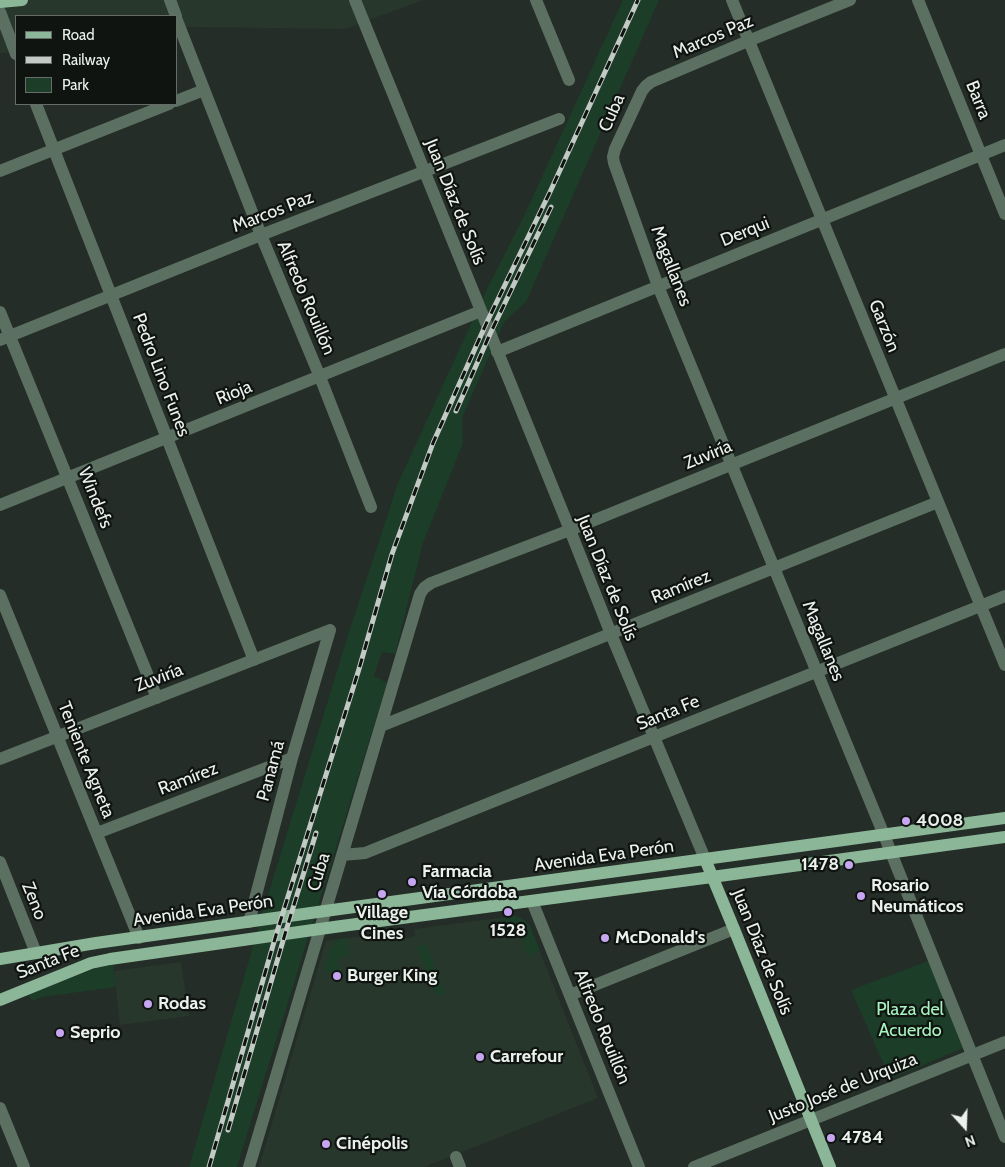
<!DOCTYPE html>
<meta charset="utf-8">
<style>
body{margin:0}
#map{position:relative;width:1005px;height:1167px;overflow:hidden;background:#242d27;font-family:Cabin,sans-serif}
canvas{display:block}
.legend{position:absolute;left:15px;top:15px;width:162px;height:90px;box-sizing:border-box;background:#101411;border:1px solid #686c69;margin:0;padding:6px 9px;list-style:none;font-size:15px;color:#ebf1ed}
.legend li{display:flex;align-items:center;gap:10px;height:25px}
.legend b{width:25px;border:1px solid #686c69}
.north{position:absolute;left:940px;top:1102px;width:50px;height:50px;-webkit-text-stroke:4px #101411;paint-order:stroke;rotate:160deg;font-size:14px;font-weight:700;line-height:20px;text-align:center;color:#ebf1ed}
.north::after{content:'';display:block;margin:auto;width:18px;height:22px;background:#ebf1ed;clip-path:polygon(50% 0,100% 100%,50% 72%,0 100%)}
</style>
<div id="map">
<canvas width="1005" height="1167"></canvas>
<ul class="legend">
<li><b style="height:6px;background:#8cb698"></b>Road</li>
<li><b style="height:6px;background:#c3cac5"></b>Railway</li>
<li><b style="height:14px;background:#1c3d28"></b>Park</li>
</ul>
<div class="north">N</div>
</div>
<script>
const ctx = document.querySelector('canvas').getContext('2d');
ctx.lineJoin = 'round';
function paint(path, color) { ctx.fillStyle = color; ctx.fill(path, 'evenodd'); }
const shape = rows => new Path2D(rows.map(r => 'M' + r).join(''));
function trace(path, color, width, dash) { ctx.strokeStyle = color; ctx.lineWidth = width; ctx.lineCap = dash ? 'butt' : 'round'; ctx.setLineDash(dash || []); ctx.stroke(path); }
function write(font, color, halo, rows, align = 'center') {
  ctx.font = font + ' Cabin,sans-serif'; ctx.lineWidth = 4.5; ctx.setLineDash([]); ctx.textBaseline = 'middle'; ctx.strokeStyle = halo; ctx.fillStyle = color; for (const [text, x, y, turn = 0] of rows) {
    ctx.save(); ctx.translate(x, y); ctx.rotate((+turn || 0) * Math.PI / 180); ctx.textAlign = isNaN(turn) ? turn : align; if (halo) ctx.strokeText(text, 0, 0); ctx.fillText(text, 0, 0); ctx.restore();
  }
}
const built = shape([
 [0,0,423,0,345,29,191,27,176,29,176,16,16,16,16,51,0,53],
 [515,916,520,917,529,924,598,1098,424,1167,259,1167,326,941,392,932,395,941,415,936,414,929],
 [181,962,189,1016,120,1025,114,971]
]);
const green = shape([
 [623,0,659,0,526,302,504,322,462,418,463,443,423,543,395,654,382,652,374,676,387,683,237,1167,189,1167,267,898,349,632,398,483,487,289,523,218],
 [515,916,520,917,529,924,540,951,528,956,518,928,501,931,497,928,503,918],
 [347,938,348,946,351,954,341,956,337,963,340,970,345,973,344,976,323,970,330,949,338,939],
 [426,944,446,993,441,995,437,994,434,992,417,947],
 [931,960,963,1048,890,1079,851,990],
 [113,964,116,987,42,997,32,1001,28,994,97,968]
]);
const minor = shape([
 [170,0,176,16],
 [355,0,570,530,611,634,705,859],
 [536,0,569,80],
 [732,0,1005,665],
 [850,0,748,41,651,82,646,86,642,91,615,149,613,157,614,163,658,286,884,835,1005,1137],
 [918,0,1005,214],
 [0,12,16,54],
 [176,18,261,235,320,377,371,507],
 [176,101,204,90],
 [36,104,254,660],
 [0,171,169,104],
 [0,312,157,698],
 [0,340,261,235,559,119],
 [497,352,1005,145],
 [0,505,481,311],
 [0,595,139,938],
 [381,726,938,502],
 [0,759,330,630],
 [97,833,292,758],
 [342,855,365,853,1005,596],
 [0,862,36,953],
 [532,901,639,1167],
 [249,922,292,758,330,630],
 [570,995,734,929],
 [0,1108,24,1167],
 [456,1157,460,1167],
 [249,1167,420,594,424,588,431,583,570,530,1005,354],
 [694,1167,1005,1042]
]);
const major = shape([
 [0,2,22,0],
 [705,859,734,929,830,1167],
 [0,959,96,943,325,911,1005,818],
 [0,1000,91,963,110,959,334,927,712,877,1005,837]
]);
const rail = shape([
 [456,411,490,334,551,207],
 [228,1130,285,934,316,833],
 [209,1167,276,935,359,669,392,554,433,443,486,324,550,192,638,0]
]);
const markers = [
 [906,821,5,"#c6a6f0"],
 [849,865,5,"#c6a6f0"],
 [412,882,5,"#c6a6f0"],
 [382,894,5,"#c6a6f0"],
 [861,896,5,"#c6a6f0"],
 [508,912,5,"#c6a6f0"],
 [605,938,5,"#c6a6f0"],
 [337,976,5,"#c6a6f0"],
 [148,1004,5,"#c6a6f0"],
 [60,1033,5,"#c6a6f0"],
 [480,1057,5,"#c6a6f0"],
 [831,1138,5,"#c6a6f0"],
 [326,1144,5,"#c6a6f0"]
];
const streetNames = [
 ["Marcos Paz",713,37,-23],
 ["Barra",978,100,68],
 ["Cuba",612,113,-66],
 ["Juan Díaz de Solís",455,202,68],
 ["Marcos Paz",273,212,-21],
 ["Derqui",745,232,-22],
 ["Magallanes",671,266,69],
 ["Alfredo Rouillón",306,298,67],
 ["Garzón",884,326,68],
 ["Pedro Lino Funes",161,375,69],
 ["Rioja",234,393,-22],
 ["Zuviría",708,455,-22],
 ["Windefs",95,498,68],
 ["Juan Díaz de Solís",607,578,68],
 ["Ramírez",681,587,-22],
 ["Magallanes",823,641,68],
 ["Zuviría",159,678,-21],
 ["Santa Fe",668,713,-22],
 ["Teniente Agneta",86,760,68],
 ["Panamá",271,771,-75],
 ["Ramírez",188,779,-21],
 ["Avenida Eva Perón",604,856,-8],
 ["Cuba",319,872,-73],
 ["Zeno",34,901,68],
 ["Avenida Eva Perón",203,911,-8],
 ["Juan Díaz de Solís",762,952,68],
 ["Santa Fe",48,962,-21],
 ["Alfredo Rouillón",602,1027,68],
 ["Justo José de Urquiza",843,1088,-22]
];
const poiNames = [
 ["4008",916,821],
 ["1478",839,865,"right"],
 ["Farmacia",422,872],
 ["Vía Córdoba",422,893],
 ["Rosario",871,886],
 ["Neumáticos",871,907],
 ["Village",382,913,"center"],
 ["Cines",382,934,"center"],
 ["1528",508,931,"center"],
 ["McDonald's",615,938],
 ["Burger King",347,976],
 ["Rodas",158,1004],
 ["Seprio",70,1033],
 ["Carrefour",490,1057],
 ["4784",841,1138],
 ["Cinépolis",336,1144]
];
const parkNames = [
 ["Plaza del",910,1010],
 ["Acuerdo",910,1031]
];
paint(built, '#28372c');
paint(green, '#1c3d28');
trace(minor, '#5c7062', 12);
trace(major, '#8cb698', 12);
trace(rail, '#c3cac5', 5);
trace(rail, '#101411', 3, [9]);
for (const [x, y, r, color] of markers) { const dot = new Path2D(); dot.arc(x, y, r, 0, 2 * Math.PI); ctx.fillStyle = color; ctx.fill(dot); trace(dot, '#101411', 2); }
write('18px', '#ebf1ed', '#101411', streetNames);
write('bold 18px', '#ebf1ed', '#101411', poiNames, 'left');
write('18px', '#a8f3bf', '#101411', parkNames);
</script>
